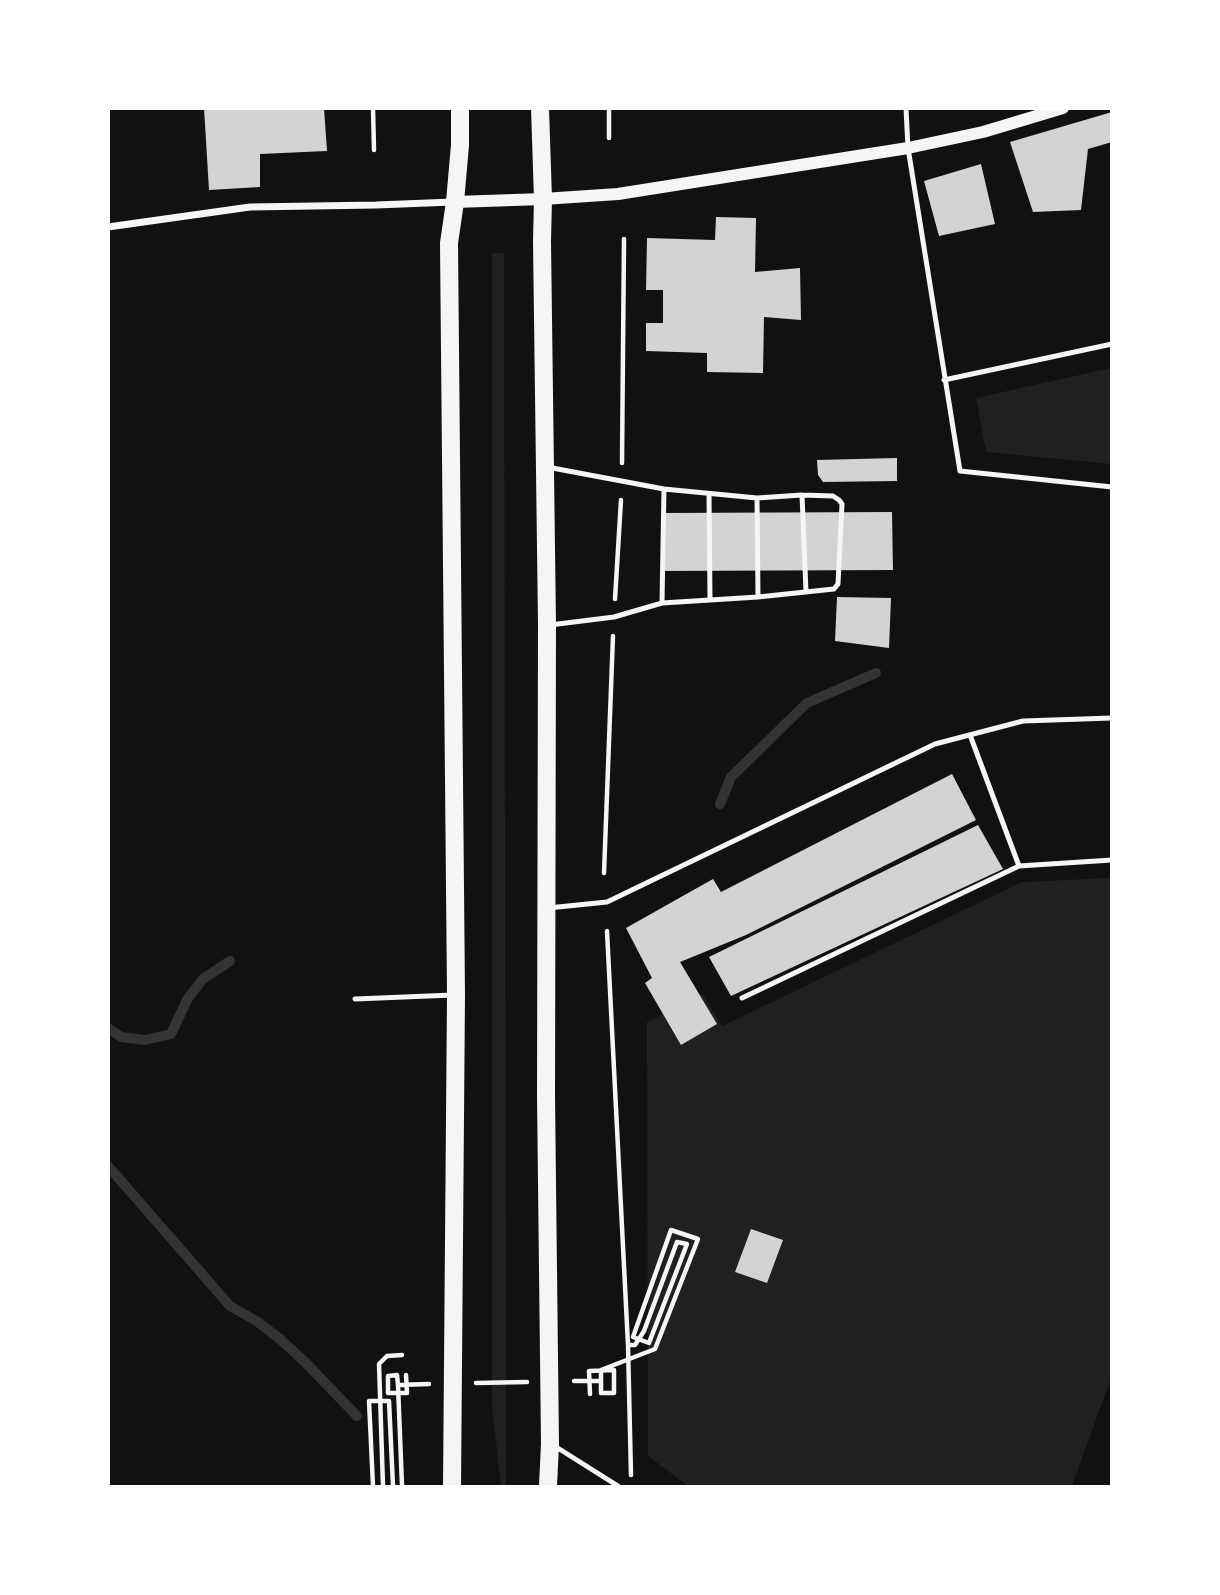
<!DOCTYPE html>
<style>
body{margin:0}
#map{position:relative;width:1220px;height:1595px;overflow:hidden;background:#111;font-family:"DejaVu Sans",sans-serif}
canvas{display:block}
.frame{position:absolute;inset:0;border:110px solid #fff;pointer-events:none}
</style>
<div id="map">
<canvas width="1220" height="1595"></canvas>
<div class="frame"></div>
</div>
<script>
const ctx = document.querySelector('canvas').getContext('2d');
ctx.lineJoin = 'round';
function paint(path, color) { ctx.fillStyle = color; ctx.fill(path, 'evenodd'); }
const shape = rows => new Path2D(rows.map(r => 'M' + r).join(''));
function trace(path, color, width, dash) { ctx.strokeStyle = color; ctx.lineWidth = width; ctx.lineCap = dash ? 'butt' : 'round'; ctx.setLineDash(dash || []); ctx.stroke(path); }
const green = shape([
 [492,253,504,253,506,1486,501,1486,492,1405],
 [1111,368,1111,464,986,452,976,398],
 [1111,878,1111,1378,1072,1486,688,1486,648,1456,647,1022,703,995,722,1026,1022,882]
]);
const stream = shape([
 [720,804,731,777,807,703,876,673],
 [108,1028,121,1037,145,1040,171,1034,188,998,203,979,230,961],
 [108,1166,230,1306,258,1322,280,1339,305,1362,357,1416]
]);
const building = shape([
 [204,108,324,108,327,151,260,154,260,187,209,190],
 [1112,112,1112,142,1088,149,1081,210,1033,212,1010,142],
 [981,164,995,224,939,236,924,181],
 [716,217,756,218,755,272,800,268,801,320,764,317,763,373,707,372,707,353,646,351,646,323,663,323,663,290,646,290,647,238,715,240],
 [897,458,897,481,823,482,818,475,817,460],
 [892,512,893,570,662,571,662,513],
 [837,597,891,598,889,648,835,641],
 [952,774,976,820,746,935,680,962,717,1024,681,1045,645,983,652,978,626,928,713,879,721,892],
 [978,825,1003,869,731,996,709,957],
 [751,1229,783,1240,767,1283,735,1272]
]);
const path = shape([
 [373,108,374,150],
 [609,108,609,138],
 [622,463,624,239],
 [615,599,621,500],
 [604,873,613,636],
 [607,931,628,1345,631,1475],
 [574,1381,601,1381,601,1370,655,1349,698,1239,671,1230,633,1337,649,1343,687,1244,677,1242,644,1331,635,1345,628,1345],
 [476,1383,527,1382],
 [398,1385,397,1375,388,1376,388,1393,407,1393,406,1375],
 [590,1394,589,1371,614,1370,614,1393,601,1393,601,1381],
 [373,1486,369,1401,389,1401,393,1486],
 [383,1486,379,1364,387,1356,402,1355],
 [402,1486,398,1385,429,1384]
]);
const service = shape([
 [906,108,908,148,960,471,1112,487],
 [944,380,1112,344],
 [547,467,664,489,662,603,614,617,550,625],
 [709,494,710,600],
 [802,495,806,592],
 [757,498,758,597],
 [662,603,758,597,834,589,838,584,842,504,839,500,833,496,802,495,757,498,664,489],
 [970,735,1019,866],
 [548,908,607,902,935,744,1023,721,1112,718],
 [742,998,1019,866,1112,860],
 [355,999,453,995],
 [553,1445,618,1486]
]);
const minor = shape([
 [108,227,250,207,376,205,453,202]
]);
const tertiary = shape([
 [455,202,543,199,618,194,908,148,983,132,1063,108]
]);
const primary = shape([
 [540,108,543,199,542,241,547,625,546,1096,550,1444,548,1486],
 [452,1486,456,995,449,243,455,202,460,145,460,108]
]);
paint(green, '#202020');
trace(stream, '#333', 10);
paint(building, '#d3d3d3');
trace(path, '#f5f5f5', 4.5);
trace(service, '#f5f5f5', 5);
trace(minor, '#f5f5f5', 7);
trace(tertiary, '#f5f5f5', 12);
trace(primary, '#f5f5f5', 18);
</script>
